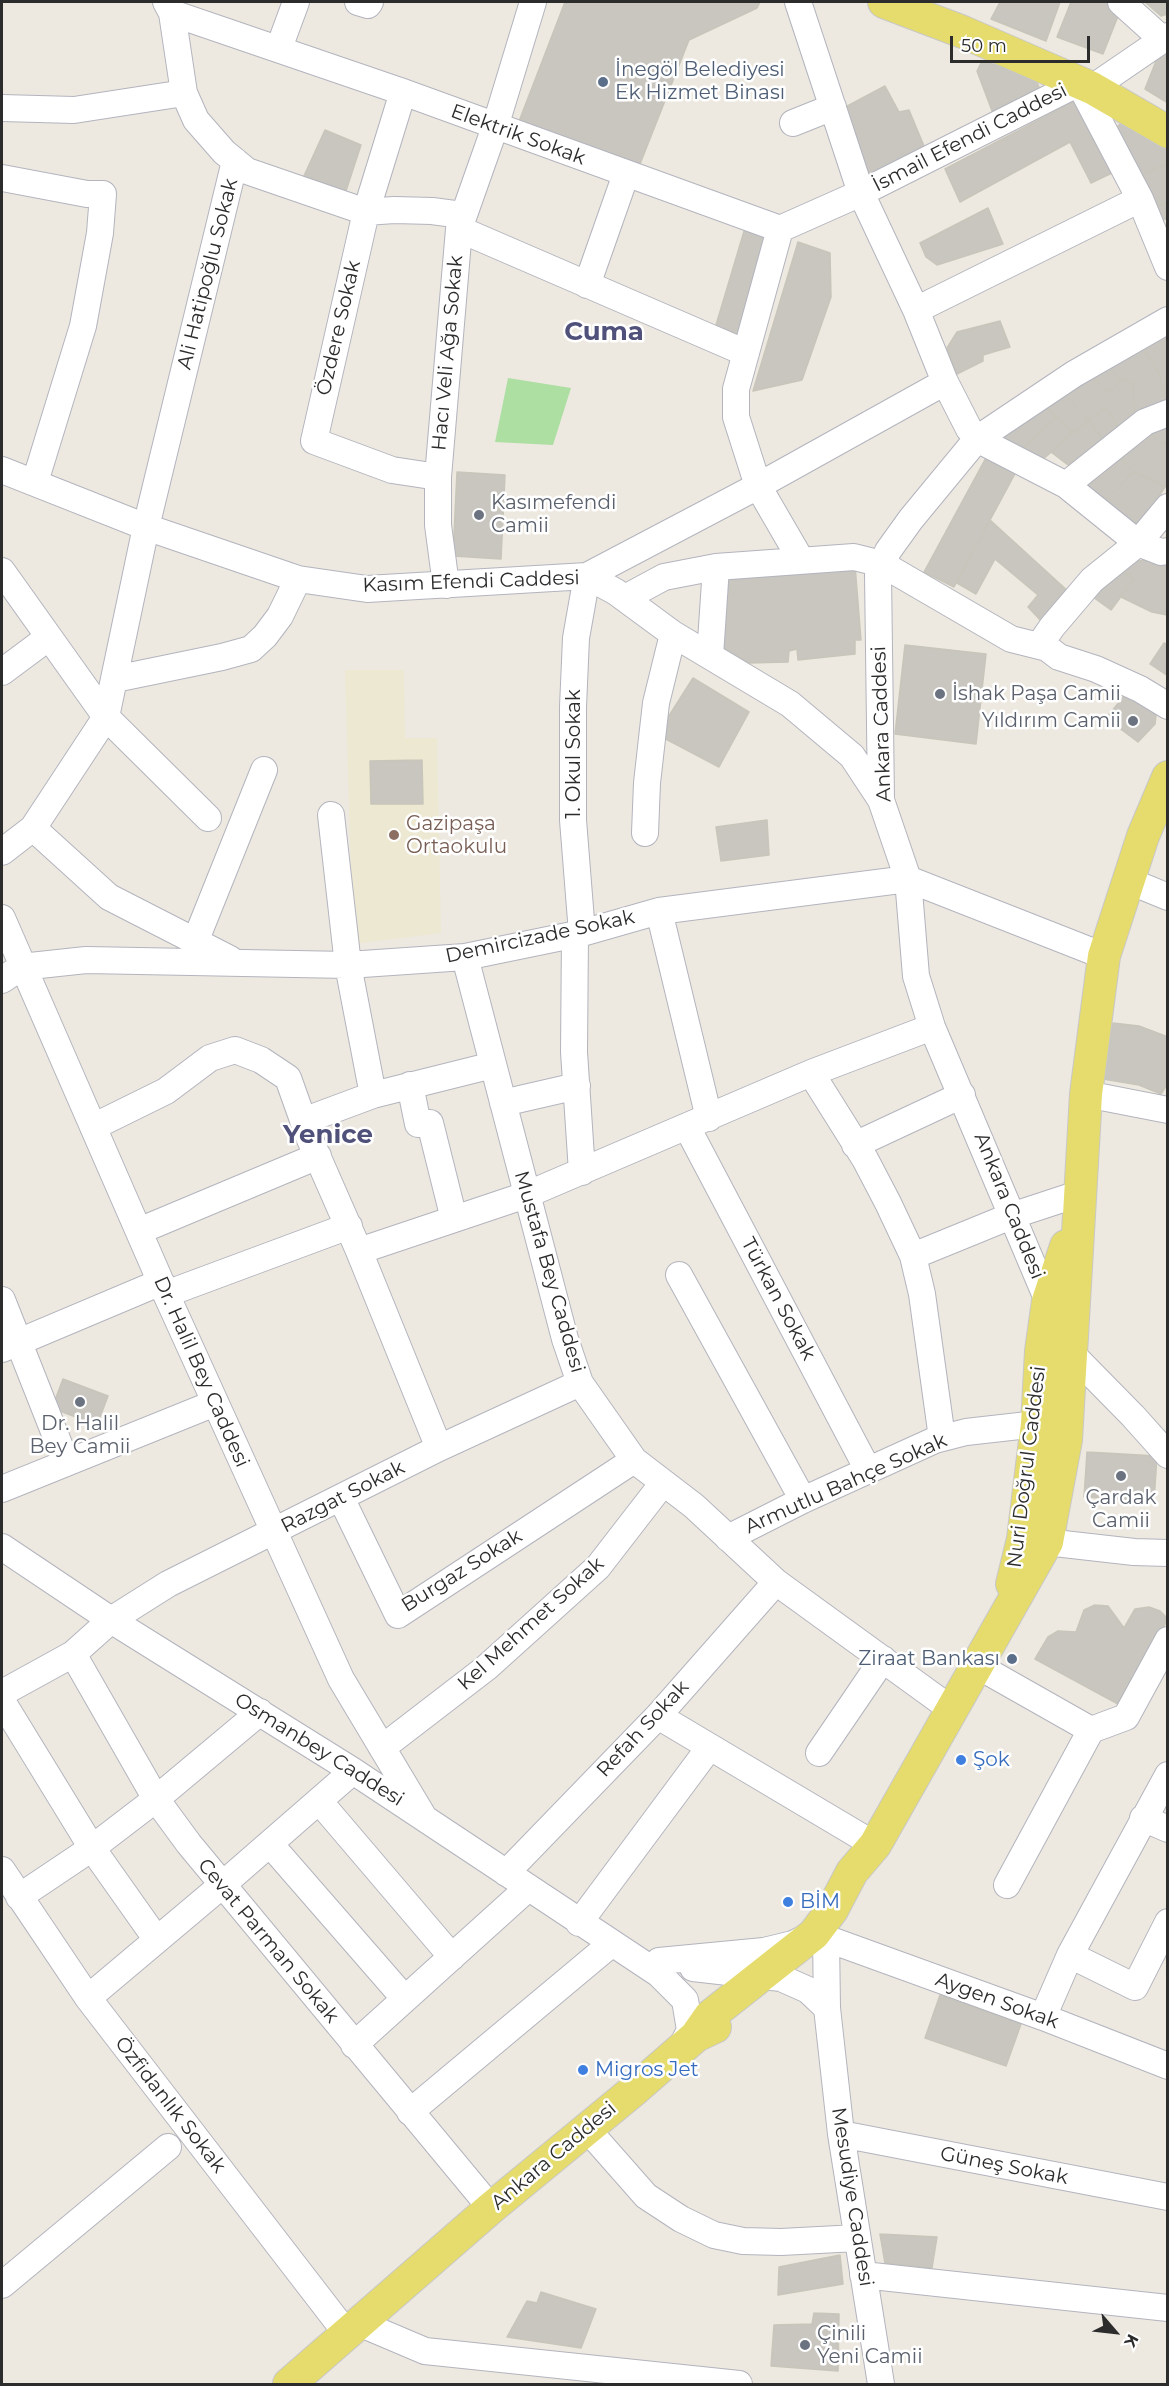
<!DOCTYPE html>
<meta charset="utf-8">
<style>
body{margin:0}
#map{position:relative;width:1169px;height:2386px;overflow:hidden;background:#ede9e0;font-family:Montserrat,sans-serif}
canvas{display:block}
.frame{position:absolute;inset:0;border:3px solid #2c2c2c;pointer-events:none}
.north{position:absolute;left:1085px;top:2302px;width:60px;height:60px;-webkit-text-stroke:4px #fff;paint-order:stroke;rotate:118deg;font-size:16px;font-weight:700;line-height:24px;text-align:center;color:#2c2c2c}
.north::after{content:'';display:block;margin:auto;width:21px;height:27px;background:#2c2c2c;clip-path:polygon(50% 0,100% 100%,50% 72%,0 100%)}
.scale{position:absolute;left:950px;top:36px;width:140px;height:27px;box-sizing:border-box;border:3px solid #2c2c2c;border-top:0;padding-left:8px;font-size:18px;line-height:21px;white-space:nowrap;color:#2c2c2c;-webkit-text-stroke:4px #fff;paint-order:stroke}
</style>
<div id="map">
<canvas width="1169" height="2386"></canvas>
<div class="frame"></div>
<div class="north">K</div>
<div class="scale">50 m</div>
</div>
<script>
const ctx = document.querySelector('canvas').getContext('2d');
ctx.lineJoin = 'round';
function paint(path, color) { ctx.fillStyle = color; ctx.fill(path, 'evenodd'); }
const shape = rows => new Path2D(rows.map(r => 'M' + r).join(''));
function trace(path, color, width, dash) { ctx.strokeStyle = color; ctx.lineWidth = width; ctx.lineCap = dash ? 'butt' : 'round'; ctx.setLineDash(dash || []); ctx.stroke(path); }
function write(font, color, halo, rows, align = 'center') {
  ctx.font = font + ' Montserrat,sans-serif'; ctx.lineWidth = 5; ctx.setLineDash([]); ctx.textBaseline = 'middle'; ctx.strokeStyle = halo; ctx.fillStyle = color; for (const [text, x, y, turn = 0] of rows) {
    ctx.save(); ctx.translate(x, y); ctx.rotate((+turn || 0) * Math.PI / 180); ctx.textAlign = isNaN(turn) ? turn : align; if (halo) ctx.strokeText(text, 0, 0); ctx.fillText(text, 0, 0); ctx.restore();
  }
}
const education = shape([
 [345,670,404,670,405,738,437,738,441,933,353,944]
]);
const green = shape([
 [508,378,571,388,553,445,495,442]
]);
const building = shape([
 [565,2,760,2,757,8,689,40,638,169,518,124,565,2],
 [1000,2,1060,2,1046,41,991,19,1000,2],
 [1071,2,1106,2,1120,11,1103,54,1057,37,1071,2],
 [1145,2,1168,2,1168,14,1161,16,1145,2],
 [1168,48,1168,103,1145,89,1160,51,1168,48],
 [982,61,1035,77,1040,90,994,116,977,71,982,61],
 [885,86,899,112,909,110,924,146,870,177,838,111,885,86],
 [1077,100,1114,172,1091,183,1070,142,960,202,945,169,1077,100],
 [1122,122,1168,147,1168,163,1140,175,1113,131,1122,122],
 [325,130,361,145,344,197,303,178,325,130],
 [1168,163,1168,202,1154,208,1140,175,1168,163],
 [1168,202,1168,218,1158,222,1154,208,1168,202],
 [988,208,1003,244,937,265,926,257,920,243,988,208],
 [745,228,771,236,739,342,713,335,745,228],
 [798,242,830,253,831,297,802,380,753,391,798,242],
 [1000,321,1010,347,983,355,983,361,957,374,947,348,957,332,1000,321],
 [1168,333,1168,399,1166,400,1159,374,1142,346,1168,333],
 [1142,346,1159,374,1166,400,1134,419,1133,383,1122,380,1107,366,1142,346],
 [1107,366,1122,380,1109,393,1092,376,1107,366],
 [1092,376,1109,393,1122,380,1133,383,1134,419,1119,427,1106,407,1089,420,1065,394,1092,376],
 [1065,394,1089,420,1073,433,1046,407,1065,394],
 [1046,407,1056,418,1022,449,1000,437,1046,407],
 [1106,407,1119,427,1103,440,1089,420,1106,407],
 [1056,418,1073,433,1041,461,1022,449,1056,418],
 [1089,420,1103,440,1068,465,1051,452,1089,420],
 [1168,425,1168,445,1156,440,1153,433,1168,425],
 [1153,433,1156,440,1168,445,1168,482,1165,487,1134,472,1116,454,1153,433],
 [988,454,1017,470,954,587,924,572,988,454],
 [1116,454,1134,472,1103,502,1082,484,1116,454],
 [457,472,505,475,501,559,453,556,457,472],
 [1134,472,1165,487,1148,513,1131,529,1103,502,1134,472],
 [990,520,1070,593,1043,623,1028,607,1038,595,995,559,976,594,957,583,990,520],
 [1168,558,1167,615,1152,612,1121,597,1134,579,1124,572,1127,562,1168,558],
 [855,565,861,640,855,640,855,654,798,660,797,649,789,651,788,662,749,663,720,646,724,576,855,565],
 [1116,568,1134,579,1111,610,1093,597,1116,568],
 [1164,643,1168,645,1168,676,1150,664,1164,643],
 [905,645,986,654,976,744,895,734,905,645],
 [693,678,749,712,719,767,662,737,660,730,693,678],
 [1125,695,1157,707,1155,724,1138,742,1106,718,1125,695],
 [422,760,423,804,371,804,370,761,422,760],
 [767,820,769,855,721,861,716,827,767,820],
 [1113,1023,1139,1026,1168,1037,1168,1083,1161,1094,1139,1085,1103,1079,1113,1023],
 [63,1379,108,1396,97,1425,52,1408,63,1379],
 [1087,1452,1157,1456,1154,1501,1084,1497,1087,1452],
 [1095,1605,1108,1606,1124,1628,1135,1609,1149,1607,1160,1611,1168,1619,1118,1704,1035,1659,1048,1637,1058,1631,1076,1632,1084,1610,1095,1605],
 [940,1995,1021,2024,1006,2066,925,2038,940,1995],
 [880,2234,937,2237,932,2268,885,2263,880,2234],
 [840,2255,843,2284,778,2295,779,2267,840,2255],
 [541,2292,596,2309,581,2348,507,2337,527,2301,537,2303,541,2292],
 [814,2313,839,2314,838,2371,771,2366,774,2325,812,2324,814,2313]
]);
const minor = shape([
 [166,2,172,13,184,93,196,120,224,152,247,171,366,212,394,210,432,211,462,215],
 [358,2,368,5,370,2],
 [798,2,861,193,916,310,945,382,969,429,977,439,1066,485,1138,543,1161,552,1168,551],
 [1121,2,1162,39],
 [172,13,403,92,780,229,861,193,1079,83,1140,199,1168,267],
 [279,48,296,2],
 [1092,88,1168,36],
 [403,92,366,212,314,441,392,470,438,477],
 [2,108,74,110,184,93],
 [793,123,833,107],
 [2,178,87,194,103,194,100,233,83,326,35,482],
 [459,229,746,353],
 [780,229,736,389,736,417,758,486,801,560],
 [587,285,626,174],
 [916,310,1140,199],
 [2,470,146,527,298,579,367,589,587,576,616,592,673,634,790,704,852,756,881,800],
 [1066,485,1145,422,1168,413],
 [2,571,106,717,208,818],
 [587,576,758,486,945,382],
 [446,585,438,525,438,477,459,229,495,127,533,2],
 [625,598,664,577,716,567,854,557,882,564,1011,639,1047,648,1059,657,1096,669,1140,689,1168,706],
 [1047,648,1043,640,1052,627,1092,580,1138,543,1168,507],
 [710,656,716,567],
 [2,672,49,637],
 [115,679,222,657,251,649,265,636,280,616,298,579],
 [331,815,348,965,373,1095],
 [33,828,109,897,230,959],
 [645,833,647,783,656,703,673,634],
 [2,852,33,828,106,717,146,527,235,161],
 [1129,881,1168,897],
 [659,911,709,1118],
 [2,918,166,1294,341,1679,423,1816],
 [582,933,573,820,573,707,576,638,587,576],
 [575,934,574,1052,582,1172],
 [195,942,264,770],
 [465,957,565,1339,580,1383,634,1460,694,1506,776,1582,951,1709],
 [2,980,21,967,86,960,348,965,465,957,582,933,659,911,908,879,1104,956],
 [811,1073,865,1159,888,1203,913,1256,922,1294,942,1438],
 [410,1085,418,1124,430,1123,454,1219],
 [1086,1094,1168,1110],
 [503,1103,577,1086],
 [303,1121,373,1095,493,1065],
 [93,1127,166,1091,210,1058,235,1050,261,1060,288,1078,309,1137,359,1251,439,1448],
 [687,1127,868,1470],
 [855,1145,962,1095],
 [139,1231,318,1156],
 [359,1251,526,1195,811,1073,932,1027],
 [913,1256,1011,1216,1081,1193],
 [679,1275,803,1500],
 [166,1294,349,1226],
 [2,1300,66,1462],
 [1048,1301,932,1027,916,976,908,879,881,800,878,574,888,551,911,519,977,439,1074,374,1168,320],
 [2,1349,161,1282],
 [1059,1352,1071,1353,1133,1416,1168,1455],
 [2,1489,215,1403],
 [341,1498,398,1615,634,1460],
 [728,1538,803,1500,935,1440,966,1432,1037,1424],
 [1028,1540,1134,1552,1168,1553],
 [2,1547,111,1620,353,1771,659,1974,685,2000,690,2030,681,2048],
 [73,1654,156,1799,189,1844,491,2208],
 [978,1666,1091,1730],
 [2,1693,73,1654,111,1620,168,1584,439,1448,580,1383],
 [2,1701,92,1848,157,1940],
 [658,1716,875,1845],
 [382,1748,486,1668,598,1567,663,1483],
 [819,1753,883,1659],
 [319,1801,452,1957],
 [1143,1818,1168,1829],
 [270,1844,405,1999],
 [2,1870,88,1998,347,2334],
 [506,1873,658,1716,776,1582],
 [1007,1885,1091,1730,1126,1717,1168,1640],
 [19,1897,92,1848,156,1799,260,1712],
 [579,1923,709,1748],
 [826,1938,827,2008,841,2134,881,2384],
 [1070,1955,1135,1987,1168,1922],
 [659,1961,764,1951,793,1944,814,1934,1043,2017,1168,2066],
 [693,1968,781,1978,808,1990,827,2008],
 [88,1998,221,1886,353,1771],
 [1043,2017,1070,1955,1168,1775],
 [354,2045,528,1888],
 [410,2112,611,1944],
 [587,2129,646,2196,681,2219,714,2235,743,2241,781,2242,857,2238],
 [841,2134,1168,2197],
 [863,2275,1168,2308],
 [2,2285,168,2147],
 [359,2323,425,2351,739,2384]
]);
const major = shape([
 [884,2,963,32,1092,88,1168,132],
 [1012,1584,1023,1539,1037,1424,1041,1351,1048,1301,1066,1246],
 [696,2036,710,2016,814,1934,832,1910,852,1872,875,1845,1047,1542,1066,1440,1086,1094,1104,956,1143,836,1168,777],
 [289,2384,491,2208,633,2091,696,2036,715,2027]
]);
const markers = [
 [603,82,6,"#5c6f8a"],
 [479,515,6,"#6b7280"],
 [940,694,6,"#6b7280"],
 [1133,721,6,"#6b7280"],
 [394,835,6,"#8d6e63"],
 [80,1402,6,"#6b7280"],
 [1121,1476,6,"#6b7280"],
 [1012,1659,6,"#5c6f8a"],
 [961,1760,6,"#3f7fe0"],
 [788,1902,6,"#3f7fe0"],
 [583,2070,6,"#3f7fe0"],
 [805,2345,6,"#6b7280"]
];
const serviceNames = [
 ["İnegöl Belediyesi",615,70],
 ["Ek Hizmet Binası",615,93],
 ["Ziraat Bankası",1000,1659,"right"]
];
const streetNames = [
 ["Elektrik Sokak",518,135,20],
 ["İsmail Efendi Caddesi",970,138,-27],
 ["Ali Hatipoğlu Sokak",208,274,-76],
 ["Özdere Sokak",339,328,-77],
 ["Hacı Veli Ağa Sokak",448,353,-85],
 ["Kasım Efendi Caddesi",471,582,-2],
 ["Ankara Caddesi",882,724,-92],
 ["1. Okul Sokak",574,754,-90],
 ["Demircizade Sokak",540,937,-12],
 ["Ankara Caddesi",1009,1206,68],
 ["Mustafa Bey Caddesi",549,1272,74],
 ["Türkan Sokak",778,1299,62],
 ["Dr. Halil Bey Caddesi",201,1372,66],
 ["Nuri Doğrul Caddesi",1027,1467,-83],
 ["Armutlu Bahçe Sokak",846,1484,-24],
 ["Razgat Sokak",343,1497,-27],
 ["Burgaz Sokak",462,1571,-32],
 ["Kel Mehmet Sokak",531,1624,-42],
 ["Refah Sokak",643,1729,-47],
 ["Osmanbey Caddesi",319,1750,32],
 ["Cevat Parman Sokak",268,1941,50],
 ["Aygen Sokak",997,2001,20],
 ["Özfidanlık Sokak",170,2105,52],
 ["Ankara Caddesi",554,2156,-40],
 ["Güneş Sokak",1004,2166,11],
 ["Mesudiye Caddesi",852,2197,81]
];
const worshipNames = [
 ["Kasımefendi",491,503],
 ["Camii",491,526],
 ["İshak Paşa Camii",952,694],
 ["Yıldırım Camii",1121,721,"right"],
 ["Dr. Halil",80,1424,"center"],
 ["Bey Camii",80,1447,"center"],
 ["Çardak",1121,1498,"center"],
 ["Camii",1121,1521,"center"],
 ["Çinili",817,2334],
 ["Yeni Camii",817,2357]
];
const educationNames = [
 ["Gazipaşa",406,824],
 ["Ortaokulu",406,847]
];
const shopNames = [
 ["Şok",973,1760],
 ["BİM",800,1902],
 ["Migros Jet",595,2070]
];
const districtNames = [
 ["Cuma",604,332],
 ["Yenice",328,1135]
];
paint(education, '#ece8d1');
paint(green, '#addea2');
paint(building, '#c8c6bf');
trace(building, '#c8c5ba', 1.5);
trace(minor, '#b3b4be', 28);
trace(major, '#c8c8c8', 34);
trace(minor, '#fff', 26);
trace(major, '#e5dc6d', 32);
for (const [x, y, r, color] of markers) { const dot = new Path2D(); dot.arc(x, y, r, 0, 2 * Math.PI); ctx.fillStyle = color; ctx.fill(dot); trace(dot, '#fff', 2); }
write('20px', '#4e5e75', '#fff', serviceNames, 'left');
write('20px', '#2c2c2c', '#fff', streetNames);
write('20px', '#5b616d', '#fff', worshipNames, 'left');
write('20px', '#785e54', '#fff', educationNames, 'left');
write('20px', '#366cbe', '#fff', shopNames, 'left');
write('bold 26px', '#50517a', '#fff', districtNames);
</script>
